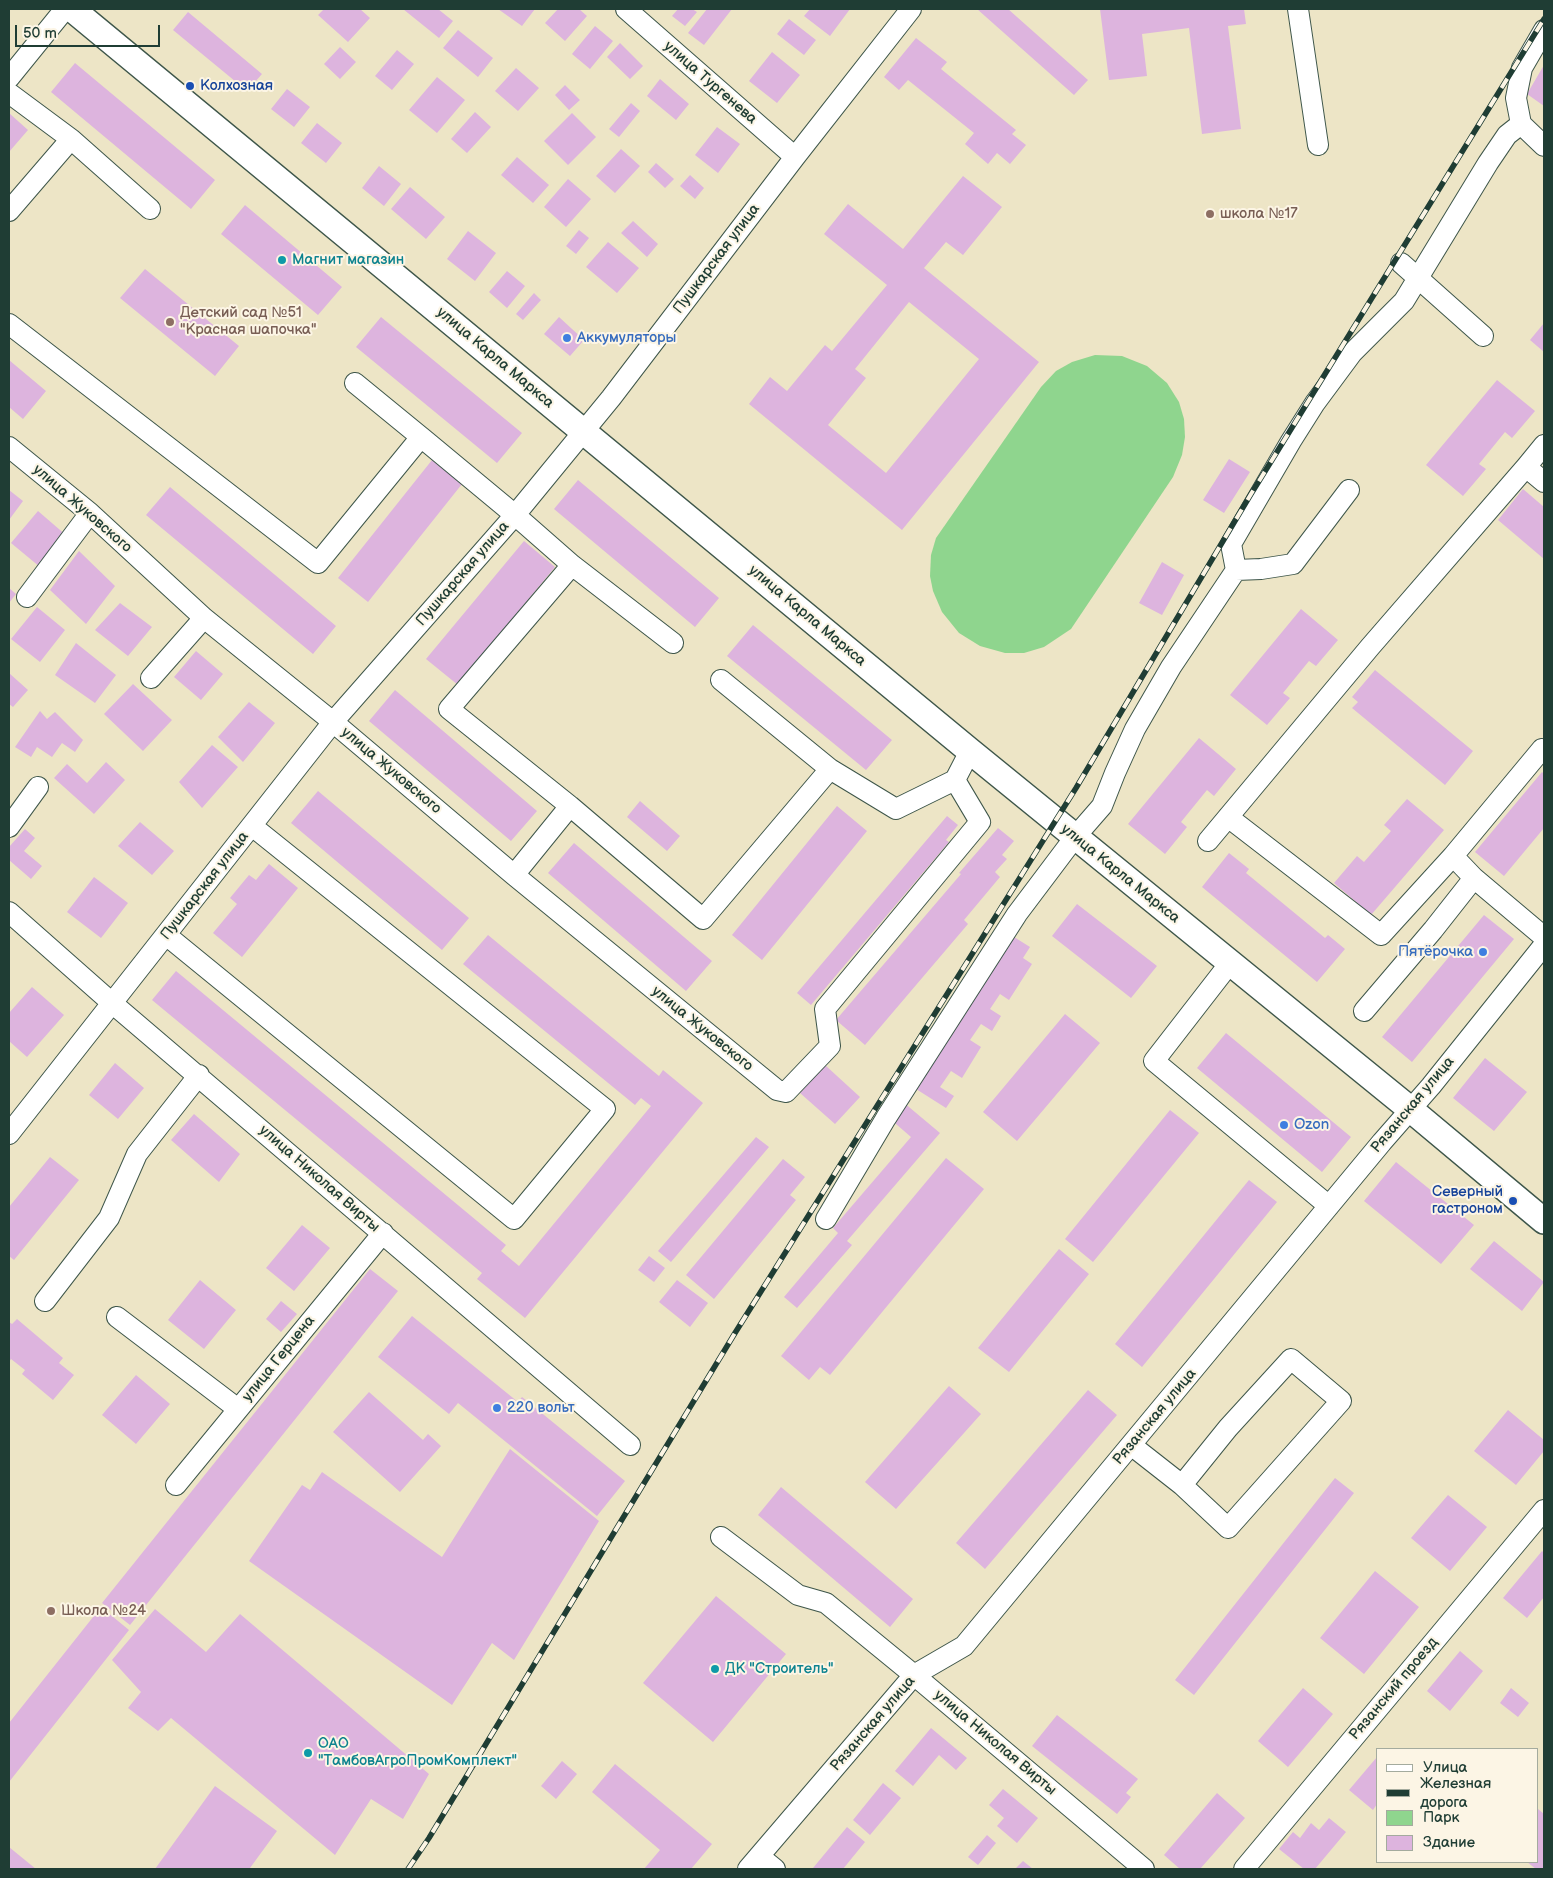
<!DOCTYPE html>
<meta charset="utf-8">
<style>
body{margin:0}
#map{position:relative;width:1553px;height:1878px;overflow:hidden;background:#ede5c6;font-family:"Balsamiq Sans",sans-serif}
canvas{display:block}
.frame{position:absolute;inset:0;border:10px solid #1f3d34;pointer-events:none}
.legend{position:absolute;left:1376px;top:1748px;width:162px;height:115px;box-sizing:border-box;background:#fcf5e5;border:1px solid #a4ab9e;margin:0;padding:6px 9px;list-style:none;font-size:15px;color:#1f3d34}
.legend li{display:flex;align-items:center;gap:10px;height:25px}
.legend b{width:25px;border:1px solid #a4ab9e}
.scale{position:absolute;left:15px;top:25px;width:145px;height:22px;box-sizing:border-box;border:2px solid #1f3d34;border-top:0;padding-left:6px;font-size:15px;line-height:18px;white-space:nowrap;color:#1f3d34;-webkit-text-stroke:4px #fcf5e5;paint-order:stroke}
</style>
<div id="map">
<canvas width="1553" height="1878"></canvas>
<div class="frame"></div>
<ul class="legend">
<li><b style="height:6px;background:#fff"></b>Улица</li>
<li><b style="height:6px;background:#1f3d34"></b>Железная дорога</li>
<li><b style="height:14px;background:#8fd58e"></b>Парк</li>
<li><b style="height:14px;background:#ddb4de"></b>Здание</li>
</ul>
<div class="scale">50 m</div>
</div>
<script>
const ctx = document.querySelector('canvas').getContext('2d');
ctx.lineJoin = 'round';
function paint(path, color) { ctx.fillStyle = color; ctx.fill(path, 'evenodd'); }
const shape = rows => new Path2D(rows.map(r => 'M' + r).join(''));
function trace(path, color, width, dash) { ctx.strokeStyle = color; ctx.lineWidth = width; ctx.lineCap = dash ? 'butt' : 'round'; ctx.setLineDash(dash || []); ctx.stroke(path); }
function write(font, color, halo, rows, align = 'center') {
  ctx.font = font + ' "Balsamiq Sans",sans-serif'; ctx.lineWidth = 4; ctx.setLineDash([]); ctx.textBaseline = 'middle'; ctx.strokeStyle = halo; ctx.fillStyle = color; for (const [text, x, y, turn = 0] of rows) {
    ctx.save(); ctx.translate(x, y); ctx.rotate((+turn || 0) * Math.PI / 180); ctx.textAlign = isNaN(turn) ? turn : align; if (halo) ctx.strokeText(text, 0, 0); ctx.fillText(text, 0, 0); ctx.restore();
  }
}
const green = shape([
 [1095,355,1122,356,1147,366,1167,383,1179,402,1184,419,1185,437,1182,455,1173,477,1071,629,1044,647,1024,653,1005,653,980,646,959,633,942,612,933,591,930,576,931,555,936,538,1041,387,1056,371,1072,362]
]);
const building = shape([
 [324,9,360,9,370,18,348,42,318,15],
 [403,9,438,9,453,21,439,38],
 [498,9,535,9,522,26],
 [558,9,579,9,587,16,565,41,545,23],
 [678,9,692,9,697,12,685,26,672,16],
 [707,9,732,9,704,45,688,33],
 [810,9,850,9,830,36,804,16],
 [977,9,1008,9,1088,80,1074,95],
 [1100,9,1244,9,1246,24,1228,26,1241,129,1202,134,1189,28,1142,34,1147,76,1109,80],
 [188,12,262,74,247,91,173,30],
 [789,19,816,40,804,55,777,34],
 [595,26,613,41,590,69,572,54],
 [458,30,493,58,478,77,443,48],
 [916,38,947,62,941,69,1016,130,1012,134,1026,145,1010,164,997,153,988,164,965,144,974,133,908,80,899,90,884,77],
 [620,43,643,66,630,79,607,57],
 [340,47,356,62,340,79,324,64],
 [397,50,414,64,392,90,375,76],
 [772,52,800,75,777,103,749,81],
 [75,63,215,180,191,209,51,92],
 [1544,65,1544,106,1527,94],
 [516,68,539,88,518,111,495,91],
 [437,77,465,100,437,133,409,110],
 [660,79,689,104,676,120,647,96],
 [565,85,580,100,569,110,555,95],
 [287,89,310,107,294,127,271,109],
 [631,103,640,111,619,137,609,129],
 [475,112,491,127,467,153,451,139],
 [9,113,28,130,9,152],
 [572,113,596,137,568,165,544,141],
 [317,123,342,143,326,163,301,143],
 [717,127,740,144,718,173,695,155],
 [621,149,640,166,615,193,596,176],
 [517,157,549,185,533,203,501,175],
 [656,163,674,179,665,188,648,172],
 [379,166,401,184,384,206,362,188],
 [690,175,704,188,695,199,680,186],
 [963,176,1002,207,963,255,946,242,924,268,1039,362,902,530,749,404,770,377,787,391,825,345,832,351,887,285,824,234,848,204,903,249],
 [909,302,979,359,886,473,828,425,866,378,855,369],
 [568,179,591,199,566,227,544,207],
 [410,187,445,217,426,239,391,209],
 [245,205,342,287,318,315,221,234],
 [633,221,658,244,647,257,621,233],
 [579,230,589,238,576,254,566,246],
 [468,231,496,253,475,281,447,259],
 [608,242,639,268,617,293,586,267],
 [145,269,239,346,215,376,120,298],
 [507,271,525,286,507,308,489,292],
 [534,293,541,300,523,320,516,314],
 [381,317,522,433,497,463,356,347],
 [559,317,584,340,570,356,544,334],
 [1544,323,1544,352,1530,340],
 [9,360,46,391,23,419,9,407],
 [1497,380,1535,411,1512,438,1505,432,1479,464,1486,469,1463,496,1426,465],
 [1229,459,1250,472,1224,513,1203,500],
 [432,460,462,484,368,602,338,578],
 [578,480,719,598,695,627,554,509],
 [170,487,336,626,313,654,146,515],
 [1523,489,1544,507,1544,559,1498,520],
 [9,490,23,501,9,520],
 [38,511,67,536,40,567,11,543],
 [524,541,555,567,458,685,426,659],
 [79,551,115,586,86,624,50,590],
 [1162,562,1184,575,1162,615,1139,603],
 [9,588,16,594,9,603],
 [120,603,152,627,128,656,95,630],
 [37,607,65,630,40,662,11,639],
 [1301,609,1338,640,1316,666,1309,661,1283,693,1290,698,1267,725,1230,695],
 [753,625,892,740,866,770,727,656],
 [76,643,116,675,95,703,55,675],
 [196,651,223,674,201,700,174,677],
 [1375,670,1473,751,1445,785,1352,708,1358,702,1352,697],
 [9,673,28,690,13,707,9,704],
 [133,684,172,720,143,751,104,714],
 [395,690,537,811,511,841,369,721],
 [249,702,275,723,243,762,218,737],
 [40,711,47,719,55,712,83,740,75,752,62,743,52,757,37,747,31,757,15,747],
 [1199,738,1236,769,1214,796,1207,790,1181,822,1187,827,1165,854,1128,824],
 [212,745,238,767,202,808,179,782],
 [106,762,125,780,94,814,54,778,67,764,87,783],
 [1542,772,1544,774,1544,828,1504,876,1475,852],
 [318,791,469,918,442,950,291,823],
 [1407,799,1444,830,1371,915,1334,883,1357,856,1364,862,1391,831,1384,825],
 [640,801,680,836,667,851,627,817],
 [837,806,867,831,762,960,732,935],
 [947,816,958,825,946,840,949,842,811,1005,797,993],
 [140,822,174,851,152,875,118,846],
 [998,828,1014,841,1002,855,1007,859,995,872,1000,877,964,920,968,924,865,1045,836,1020,961,874,959,873],
 [25,829,35,838,24,851,42,866,31,879,9,860,9,847],
 [574,843,712,961,686,991,548,873],
 [1229,853,1249,869,1246,873,1325,938,1328,935,1345,949,1317,982,1202,887],
 [269,864,298,888,242,957,213,933,237,904,230,898,249,875,256,880],
 [94,877,128,903,101,938,67,912],
 [1077,904,1157,966,1131,998,1052,936],
 [1484,915,1514,939,1412,1062,1382,1037],
 [488,935,659,1076,663,1070,703,1103,525,1318,477,1279,482,1273,152,1000,176,971,506,1245,501,1251,519,1266,651,1106,641,1098,635,1105,463,964],
 [1014,937,1030,947,1023,958,1032,964,1009,1000,1000,994,990,1009,1001,1016,992,1031,981,1024,970,1040,981,1047,962,1078,951,1071,940,1087,954,1096,946,1108,916,1089],
 [32,987,64,1015,27,1057,9,1041,9,1013],
 [1065,1014,1100,1043,1017,1141,983,1112],
 [1226,1033,1351,1137,1322,1172,1197,1068],
 [1485,1058,1527,1092,1494,1131,1453,1098],
 [115,1063,144,1088,118,1119,89,1095],
 [825,1065,860,1097,835,1124,800,1093],
 [903,1102,940,1133,847,1241,852,1245,797,1308,784,1297,838,1233,833,1228,911,1137,889,1118],
 [1170,1110,1199,1133,1093,1262,1065,1239],
 [194,1114,240,1154,219,1182,171,1140],
 [756,1137,769,1147,671,1262,658,1251],
 [50,1157,79,1180,14,1260,9,1256,9,1207],
 [946,1158,984,1189,830,1375,820,1367,809,1380,781,1356],
 [783,1159,805,1177,790,1195,796,1200,714,1299,686,1275],
 [1396,1162,1474,1225,1441,1264,1364,1201],
 [1249,1180,1277,1202,1142,1367,1115,1344],
 [302,1225,330,1248,294,1291,266,1268],
 [1494,1241,1544,1282,1522,1311,1470,1269],
 [1059,1249,1089,1274,1009,1372,978,1348],
 [649,1256,665,1268,654,1282,638,1270],
 [370,1269,398,1291,130,1625,102,1603],
 [200,1280,236,1310,204,1349,168,1320],
 [677,1280,708,1303,690,1327,659,1302],
 [281,1301,297,1314,281,1332,266,1319],
 [412,1316,518,1402,522,1397,625,1481,597,1516,458,1403,449,1414,378,1357],
 [17,1319,63,1358,59,1363,74,1375,53,1400,22,1374,25,1370,11,1359,9,1362,9,1322,12,1324],
 [136,1375,170,1404,136,1444,102,1415],
 [949,1386,981,1414,896,1509,865,1482],
 [1088,1390,1117,1415,985,1569,956,1543],
 [369,1392,423,1440,428,1434,441,1446,400,1492,333,1432],
 [1508,1410,1544,1440,1544,1451,1516,1485,1474,1451],
 [510,1449,599,1521,514,1660,492,1643,452,1705,249,1561,302,1485,310,1490,322,1472,442,1557],
 [1335,1478,1354,1493,1194,1695,1175,1680],
 [781,1487,913,1599,890,1627,758,1515],
 [1448,1495,1487,1527,1450,1571,1411,1538],
 [1542,1551,1544,1553,1544,1597,1527,1618,1503,1598],
 [1375,1571,1419,1607,1364,1674,1320,1638],
 [716,1596,786,1654,713,1742,643,1683],
 [101,1607,129,1630,9,1782,9,1723],
 [155,1609,206,1652,240,1614,429,1774,403,1819,371,1799,335,1855,171,1718,158,1731,128,1708,141,1692,112,1660],
 [1460,1651,1483,1671,1450,1711,1427,1691],
 [1303,1688,1333,1714,1288,1767,1258,1741],
 [1511,1688,1529,1703,1518,1717,1500,1703],
 [1057,1715,1138,1779,1126,1793,1131,1797,1117,1814,1032,1746],
 [931,1728,967,1758,956,1770,939,1755,913,1786,895,1771],
 [1377,1757,1377,1804,1373,1810,1349,1790],
 [562,1761,577,1774,556,1799,541,1786],
 [615,1764,712,1844,691,1869,644,1869,660,1850,592,1792],
 [883,1783,901,1798,870,1835,853,1820],
 [215,1786,277,1831,250,1868,252,1869,155,1869],
 [1003,1789,1038,1818,1017,1843,997,1826,1004,1818,989,1805],
 [1217,1793,1245,1818,1200,1869,1180,1869,1164,1855],
 [1538,1809,1544,1814,1544,1869,1536,1869,1527,1862,1537,1862],
 [1329,1818,1346,1832,1315,1869,1304,1869,1279,1849,1293,1832,1300,1838,1311,1823,1319,1830],
 [847,1827,865,1842,843,1869,815,1869,813,1868],
 [987,1835,996,1843,978,1865,968,1857],
 [9,1847,36,1869,9,1869],
 [1023,1861,1033,1869,1015,1869]
]);
const minor = shape([
 [626,9,795,157],
 [1298,9,1318,145],
 [9,78,65,9],
 [9,93,71,139,9,211],
 [1521,124,1516,98,1522,68,1544,30],
 [1521,124,1544,146],
 [71,139,150,209],
 [1401,263,1483,336],
 [9,324,318,563,421,437,515,515,572,565,449,709,570,806],
 [355,383,421,437],
 [1544,445,1526,467,1544,482],
 [9,447,90,513,204,618,333,722,514,875,777,1090,786,1092,830,1046,825,1009,980,822,955,780,970,751],
 [572,565,673,643],
 [1236,570,1261,569,1293,564,1349,490],
 [27,597,90,513],
 [151,678,204,618],
 [721,680,830,769,896,809,955,780],
 [1228,817,1381,935,1453,856],
 [9,827,38,787],
 [1208,841,1370,647,1526,467],
 [514,875,570,806,703,919,830,769],
 [1474,878,1453,856,1542,749,1544,751],
 [9,912,112,1003,630,1445],
 [166,935,514,1219,605,1109,252,826],
 [1230,963,1154,1061,1329,1206],
 [1364,1011,1433,930,1474,878,1544,937],
 [9,1134,333,722,515,515,611,398,795,157,911,9],
 [826,1219,886,1118,1017,914,1075,837,1102,806,1115,773,1135,729,1171,667,1236,570,1231,544,1291,441,1315,403,1352,353,1404,301,1488,163,1507,135,1521,124],
 [45,1301,109,1218,137,1154,199,1075],
 [117,1317,238,1409],
 [1131,1445,1182,1485,1228,1428,1291,1359,1341,1401,1228,1528,1182,1485],
 [176,1485,383,1233],
 [721,1537,798,1595,826,1603,914,1675,1144,1869],
 [759,1856,775,1869],
 [748,1869,914,1675,964,1646,1382,1142,1431,1086,1544,945],
 [1244,1869,1544,1510]
]);
const major = shape([
 [72,9,970,751,1410,1109,1544,1221]
]);
const rail = shape([
 [408,1869,429,1838,735,1333,1076,788,1251,494,1544,19]
]);
const markers = [
 [190,86,5,"#1a4fb4"],
 [1210,214,5,"#8d6e63"],
 [282,260,5,"#0f9aa8"],
 [170,322,5,"#8d6e63"],
 [567,338,5,"#3f7fe0"],
 [1483,952,5,"#3f7fe0"],
 [1284,1125,5,"#3f7fe0"],
 [1513,1201,5,"#1a4fb4"],
 [497,1408,5,"#3f7fe0"],
 [51,1611,5,"#8d6e63"],
 [715,1669,5,"#0f9aa8"],
 [308,1753,5,"#0f9aa8"]
];
const streetNames = [
 ["улица Тургенева",710,83,41],
 ["Пушкарская улица",717,259,-53],
 ["улица Карла Маркса",495,358,40],
 ["улица Жуковского",82,509,41],
 ["Пушкарская улица",463,574,-49],
 ["улица Карла Маркса",807,616,40],
 ["улица Жуковского",391,771,40],
 ["улица Карла Маркса",1120,874,39],
 ["Пушкарская улица",205,886,-52],
 ["улица Жуковского",702,1029,39],
 ["Рязанская улица",1413,1105,-50],
 ["улица Николая Вирты",319,1179,41],
 ["улица Герцена",279,1359,-51],
 ["Рязанская улица",1155,1417,-50],
 ["Рязанский проезд",1394,1689,-50],
 ["Рязанская улица",873,1724,-49],
 ["улица Николая Вирты",995,1743,40]
];
const transitNames = [
 ["Колхозная",200,86],
 ["Северный",1503,1192,"right"],
 ["гастроном",1503,1209,"right"]
];
const educationNames = [
 ["школа №17",1220,214],
 ["Детский сад №51",180,313],
 ["\"Красная шапочка\"",180,330],
 ["Школа №24",61,1611]
];
const cultureNames = [
 ["Магнит магазин",292,260],
 ["ДК \"Строитель\"",725,1669],
 ["ОАО",318,1744],
 ["\"ТамбовАгроПромКомплект\"",318,1761]
];
const shopNames = [
 ["Аккумуляторы",577,338],
 ["Пятёрочка",1473,952,"right"],
 ["Ozon",1294,1125],
 ["220 вольт",507,1408]
];
paint(green, '#8fd58e');
paint(building, '#ddb4de');
trace(minor, '#3e564a', 22);
trace(major, '#3e564a', 28);
trace(minor, '#fff', 20);
trace(major, '#fff', 25);
trace(rail, '#1f3d34', 5.5);
trace(rail, '#fcf5e5', 4, [11]);
for (const [x, y, r, color] of markers) { const dot = new Path2D(); dot.arc(x, y, r, 0, 2 * Math.PI); ctx.fillStyle = color; ctx.fill(dot); trace(dot, '#fcf5e5', 2); }
write('15px', '#1f3d34', '#fcf5e5', streetNames);
write('15px', '#164399', '#fcf5e5', transitNames, 'left');
write('15px', '#785e54', '#fcf5e5', educationNames, 'left');
write('15px', '#0d838f', '#fcf5e5', cultureNames, 'left');
write('15px', '#366cbe', '#fcf5e5', shopNames, 'left');
</script>
